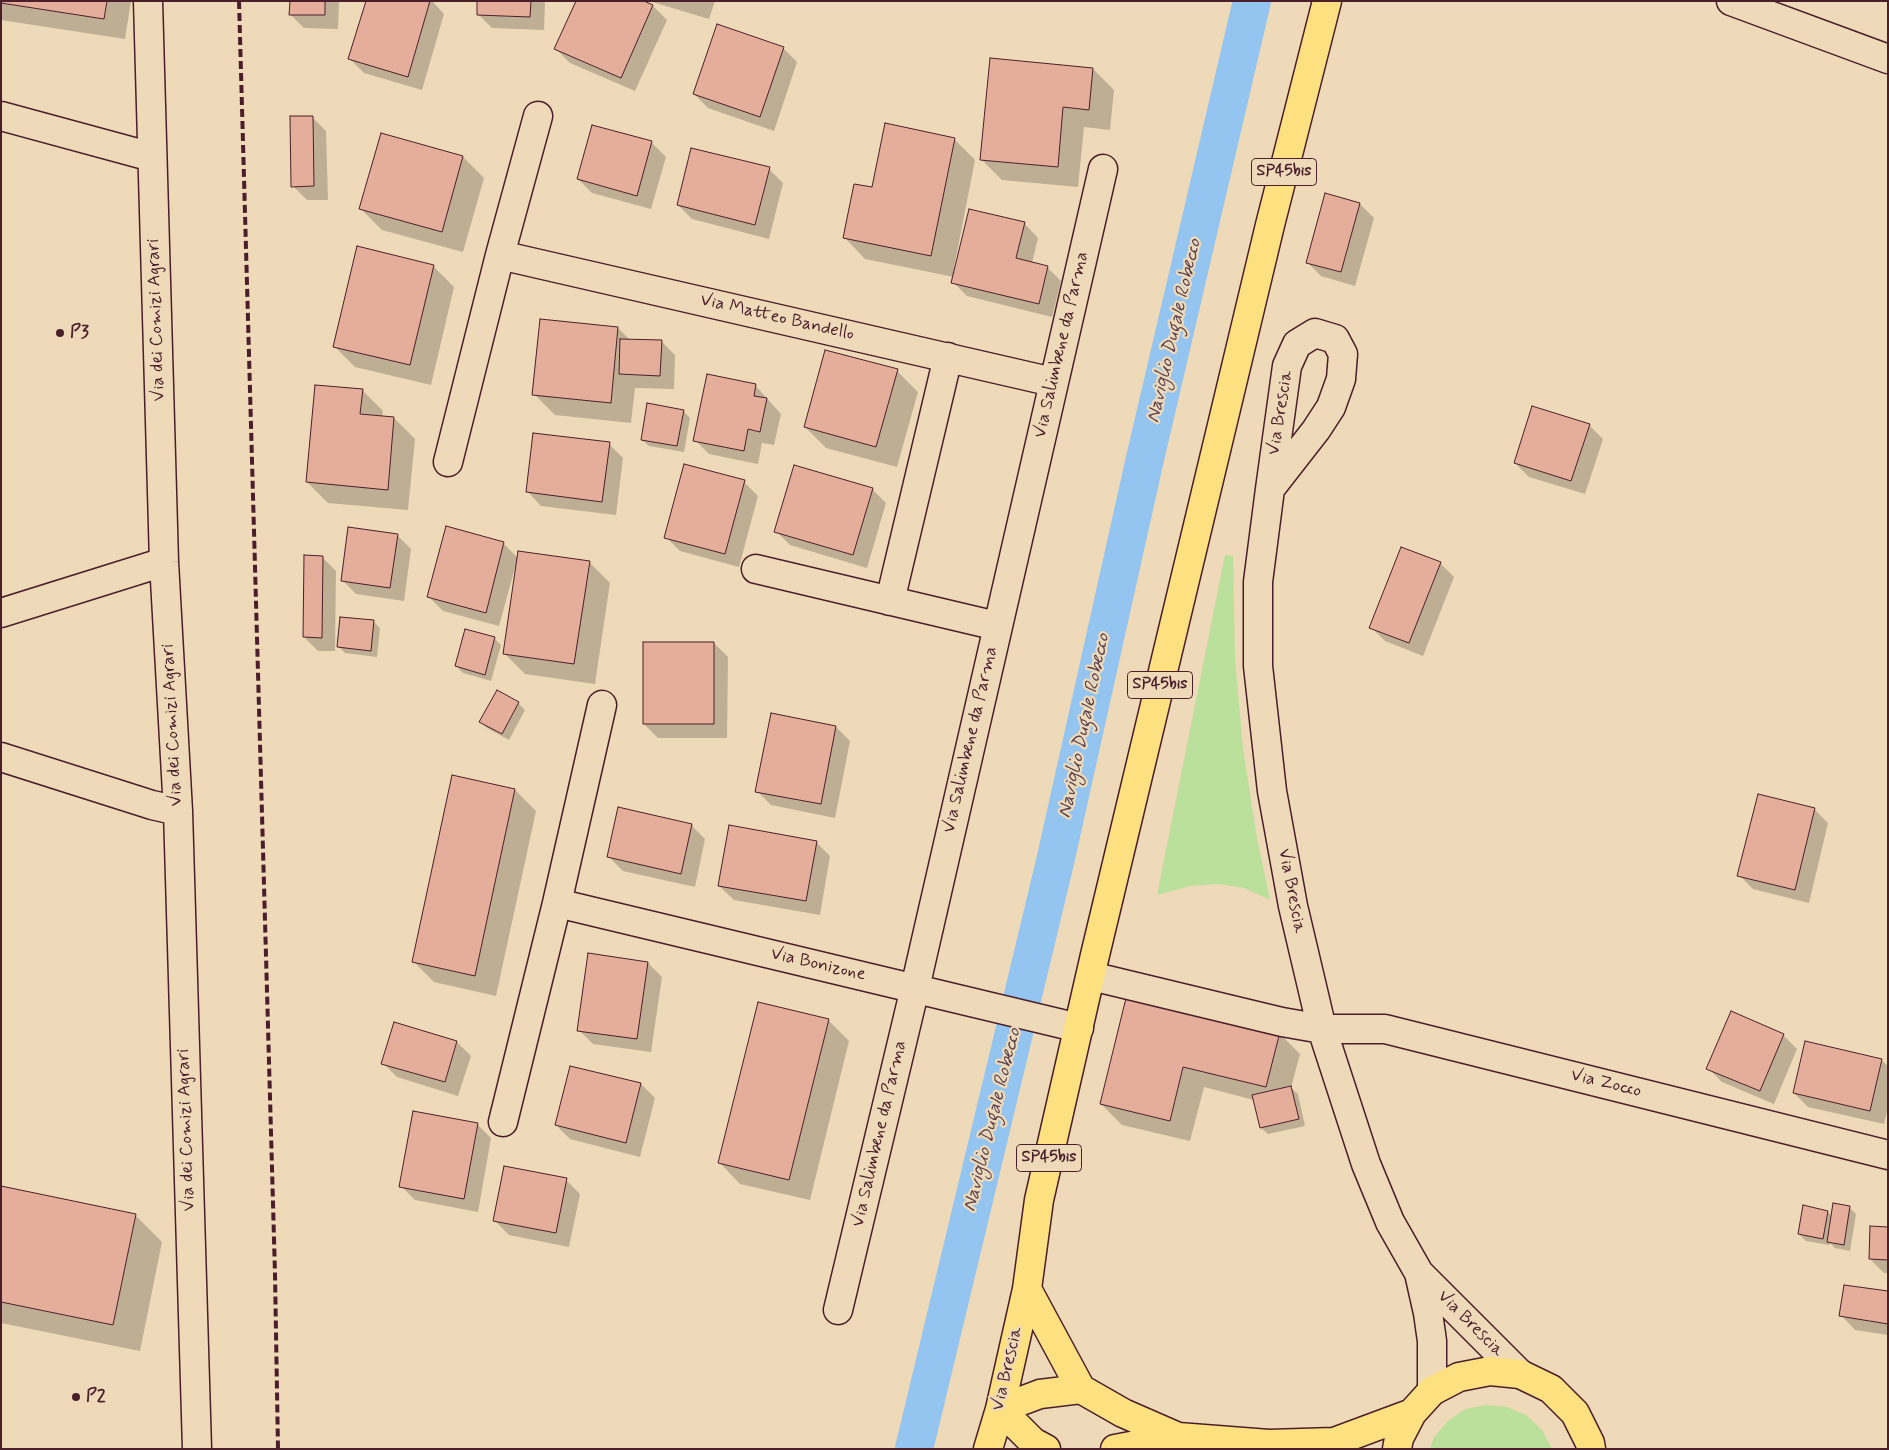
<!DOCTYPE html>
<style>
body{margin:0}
#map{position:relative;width:1889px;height:1450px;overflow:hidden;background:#eedab8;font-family:Mynerve,sans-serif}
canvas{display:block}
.frame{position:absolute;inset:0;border:2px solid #4a1f2b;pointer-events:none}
</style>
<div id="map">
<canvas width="1889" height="1450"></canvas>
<div class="frame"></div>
</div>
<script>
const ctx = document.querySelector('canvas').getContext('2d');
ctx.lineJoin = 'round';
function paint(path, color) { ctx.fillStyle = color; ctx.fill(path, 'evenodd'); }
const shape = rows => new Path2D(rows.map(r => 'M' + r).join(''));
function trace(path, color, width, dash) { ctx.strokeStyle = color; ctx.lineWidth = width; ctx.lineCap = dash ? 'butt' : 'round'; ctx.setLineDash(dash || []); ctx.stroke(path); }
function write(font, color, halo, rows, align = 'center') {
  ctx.font = font + ' Mynerve,sans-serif'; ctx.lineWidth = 4.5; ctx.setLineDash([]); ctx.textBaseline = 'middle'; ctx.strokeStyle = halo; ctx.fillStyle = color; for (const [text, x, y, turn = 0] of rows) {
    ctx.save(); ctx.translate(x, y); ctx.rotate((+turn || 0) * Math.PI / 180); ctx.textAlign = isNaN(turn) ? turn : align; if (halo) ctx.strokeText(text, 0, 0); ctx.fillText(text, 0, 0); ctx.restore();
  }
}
const green = shape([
 [1225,555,1233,556,1235,658,1243,749,1257,838,1270,900,1244,888,1218,884,1190,886,1157,895],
 [1486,1405,1507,1407,1526,1415,1542,1430,1552,1449,1430,1449,1434,1437,1448,1421,1465,1409]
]);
const shadow = shape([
 [1,1,131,1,125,39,1,20],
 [291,1,339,1,338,29,304,28,290,14],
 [367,1,432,1,444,14,422,90,364,73,350,59],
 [478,1,545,1,544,30,492,28,478,14],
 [641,1,653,6,667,20,635,91,570,63,556,49],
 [649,1,715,1,709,19],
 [783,48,797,62,774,131,708,108,694,94],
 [1093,69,1114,90,1110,130,1084,127,1078,187,1002,180,981,159],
 [312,117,326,131,328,200,307,200,293,186],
 [593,126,652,143,666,157,651,209,592,193,578,179],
 [954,139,975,160,953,273,955,273,1024,223,1038,238,1032,263,1047,267,1061,281,1052,317,967,296,953,282,954,277,865,259,845,238,873,189],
 [463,157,484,178,463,252,382,230,361,209],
 [769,169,783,183,769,239,692,219,678,205],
 [1326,195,1360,204,1374,218,1355,286,1321,276,1307,262],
 [433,266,454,287,431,385,355,367,334,346],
 [618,328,630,340,661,341,675,355,674,389,635,388,631,423,555,415,534,394],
 [897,371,918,392,897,467,826,448,805,427],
 [755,385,781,414,774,445,762,443,758,464,709,454,695,440],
 [362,390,383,411,382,417,394,418,415,439,408,510,328,503,307,482],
 [683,411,690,418,684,452,649,446,642,440],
 [1589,425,1603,439,1585,494,1529,477,1515,463],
 [609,444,623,458,616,515,541,506,527,491],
 [744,482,758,496,739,567,680,551,666,537],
 [872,489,886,503,867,568,790,545,776,531],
 [397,535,411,549,404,601,356,594,342,580],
 [503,543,518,558,589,562,610,583,595,684,525,674,504,653,517,564,516,564,499,626,443,611,429,597],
 [322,557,336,571,335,651,318,651,304,637],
 [1440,563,1454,577,1423,656,1385,641,1371,627],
 [374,622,380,628,377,657,345,653,338,646],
 [494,638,501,645,491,681,463,673,456,666],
 [714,643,728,657,727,738,658,738,644,724],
 [518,703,525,710,509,740,487,728,480,722],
 [836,727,850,741,835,818,771,805,757,791],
 [515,790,536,811,496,996,434,982,413,961],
 [1814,809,1828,823,1809,903,1753,889,1739,875],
 [691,825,705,839,695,887,623,871,609,857],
 [816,842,830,856,820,915,734,900,719,886],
 [648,963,662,977,651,1052,593,1044,579,1030],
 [1128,995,1279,1033,1300,1054,1291,1088,1298,1094,1305,1126,1268,1134,1261,1128,1254,1100,1204,1087,1190,1141,1122,1125,1101,1104],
 [828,1020,849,1041,810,1200,740,1184,720,1163],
 [1783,1035,1797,1049,1774,1104,1722,1082,1708,1068],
 [457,1042,471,1056,458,1096,397,1077,383,1063],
 [1881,1060,1888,1066,1888,1107,1884,1124,1808,1107,1794,1093],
 [641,1084,655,1098,640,1157,570,1139,556,1125],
 [477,1124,491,1138,478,1212,415,1200,401,1186],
 [566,1180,580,1194,569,1247,509,1235,495,1221],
 [1,1188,135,1215,162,1242,140,1351,1,1323],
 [1849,1207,1856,1214,1850,1251,1835,1248,1830,1243,1829,1245,1806,1241,1799,1234,1828,1212,1832,1217],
 [1888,1228,1888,1273,1884,1273,1870,1259],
 [1888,1293,1888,1335,1855,1330,1841,1315]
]);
const canal = shape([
 [914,1449,1055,862,1144,463,1252,1]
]);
const building = shape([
 [1,1,107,1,104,19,1,3,1,1],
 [290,1,325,1,325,15,289,15,290,1],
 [366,1,430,1,408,77,348,59,366,1],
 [477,1,531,1,530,17,477,15,477,1],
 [576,1,644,1,653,5,621,78,554,49,576,1],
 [717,24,784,47,760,117,693,94,717,24],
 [990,58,1093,68,1089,110,1063,107,1058,167,980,160,990,58],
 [290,116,313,116,314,186,291,187,290,116],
 [885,123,955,138,931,256,843,238,854,184,872,187,885,123],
 [592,125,652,141,637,196,577,179,592,125],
 [381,133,463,156,442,232,359,209,381,133],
 [691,148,770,167,755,225,677,205,691,148],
 [1325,193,1360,203,1341,272,1306,263,1325,193],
 [969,209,1025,222,1016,258,1048,266,1039,304,951,283,969,209],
 [357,246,434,265,410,365,333,347,357,246],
 [540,319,618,327,611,403,532,395,540,319],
 [620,339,662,340,660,376,619,374,620,339],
 [825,350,898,369,876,447,804,427,825,350],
 [707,374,756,384,754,396,767,398,760,432,748,429,744,451,693,441,707,374],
 [315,385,363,389,360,414,394,417,388,490,306,482,315,385],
 [647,403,684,410,677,446,641,440,647,403],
 [1532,406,1590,424,1571,481,1514,463,1532,406],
 [533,433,610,442,602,502,526,492,533,433],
 [684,464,745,480,725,554,664,538,684,464],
 [794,465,873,488,853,555,774,532,794,465],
 [446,526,504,542,486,613,427,597,446,526],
 [348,527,398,534,390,588,341,581,348,527],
 [1401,547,1441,562,1409,643,1369,628,1401,547],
 [518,551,590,561,574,664,503,654,518,551],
 [304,555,323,556,322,638,303,637,304,555],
 [340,617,374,620,371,651,337,647,340,617],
 [465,629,495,637,485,675,455,666,465,629],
 [643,642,714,642,714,724,643,724,643,642],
 [497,690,519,702,502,734,479,722,497,690],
 [771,713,836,726,821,804,755,792,771,713],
 [452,775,515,789,475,976,412,962,452,775],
 [1758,794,1815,808,1795,890,1737,876,1758,794],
 [618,807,692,824,681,874,607,857,618,807],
 [729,825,817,841,806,901,718,886,729,825],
 [588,953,648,962,637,1039,577,1031,588,953],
 [1127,994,1280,1032,1266,1087,1183,1067,1170,1121,1100,1104,1127,994],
 [758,1002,829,1019,789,1180,718,1163,758,1002],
 [1731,1011,1784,1034,1760,1091,1706,1069,1731,1011],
 [394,1022,457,1041,445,1082,381,1064,394,1022],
 [1805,1041,1882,1059,1870,1111,1793,1093,1805,1041],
 [570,1066,641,1083,626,1143,555,1125,570,1066],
 [1291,1086,1299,1119,1260,1128,1252,1095,1291,1086],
 [413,1111,478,1123,464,1199,399,1187,413,1111],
 [504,1166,567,1178,556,1233,493,1221,504,1166],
 [1,1186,136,1214,113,1325,1,1302,1,1186],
 [1833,1203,1850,1206,1844,1245,1827,1242,1833,1203],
 [1803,1205,1828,1211,1823,1239,1798,1234,1803,1205],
 [1870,1226,1888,1227,1888,1260,1869,1259,1870,1226],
 [1844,1285,1888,1291,1888,1324,1839,1316,1844,1285]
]);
const minor = shape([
 [148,1,164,562,178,811,197,1449],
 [1731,1,1888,59],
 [1,116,152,157],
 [500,255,1053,382],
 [448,462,500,255,538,116],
 [1270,489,1316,430,1331,407,1341,379,1343,354,1335,339,1315,333,1297,344,1287,366,1270,489,1258,582,1258,666,1272,791,1293,906,1322,1029,1366,1164,1390,1222,1419,1273,1520,1374],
 [756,569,997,626],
 [890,601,948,357],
 [1,613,164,562],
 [1,757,152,805,178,811],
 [557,903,1079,1028],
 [1091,976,1282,1022,1322,1029,1385,1029,1888,1155],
 [503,1122,557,903,602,705],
 [1419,1273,1428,1313,1432,1341,1432,1391],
 [838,1310,915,988,1103,169]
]);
const major = shape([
 [1027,1289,1081,1389,1123,1413,1178,1437],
 [1000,1409,1040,1394,1081,1389],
 [1000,1409,1033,1442,1046,1449],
 [988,1449,1000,1409,1027,1289,1039,1200,1095,955,1270,225,1327,1],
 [1115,1449,1178,1437,1269,1444,1334,1442,1412,1413],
 [1397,1449,1399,1438,1412,1413,1432,1391,1459,1377,1490,1371,1520,1374,1551,1389,1575,1413,1590,1443,1591,1449]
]);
const rail = shape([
 [239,1,275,1274,278,1449]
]);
const markers = [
 [60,333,5,"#4a1f2b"],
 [76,1397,5,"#4a1f2b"]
];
const shields = [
 [1284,172,65],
 [1160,685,65],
 [1049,1158,65]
];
const shieldNames = [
 ["SP45bis",1284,172],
 ["SP45bis",1160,685],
 ["SP45bis",1049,1158]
];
const streetNames = [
 ["Via Matteo Bandello",777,318,13],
 ["Via dei Comizi Agrari",157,320,-92],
 ["Via Salimbene da Parma",1062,345,-77],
 ["Via Brescia",1281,413,-81],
 ["Via dei Comizi Agrari",173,725,-93],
 ["Via Salimbene da Parma",971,740,-77],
 ["Via Brescia",1291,891,79],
 ["Via Bonizone",818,965,13],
 ["Via Zocco",1606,1084,14],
 ["Via dei Comizi Agrari",187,1130,-92],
 ["Via Salimbene da Parma",880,1134,-77],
 ["Via Brescia",1470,1324,45],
 ["Via Brescia",1008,1369,-77]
];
const poiNames = [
 ["P3",70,333],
 ["P2",86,1397]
];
const waterNames = [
 ["Naviglio Dugale Robecco",1175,331,-77],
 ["Naviglio Dugale Robecco",1085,726,-78],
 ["Naviglio Dugale Robecco",993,1120,-76]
];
paint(green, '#bbe09b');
paint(shadow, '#0003');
trace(canal, '#94c5f0', 38);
paint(building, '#e5ae9b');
trace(building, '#4a1f2b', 1);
trace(minor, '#4a1f2b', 31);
trace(major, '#4a1f2b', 31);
trace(minor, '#eedab8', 28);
trace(major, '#fde080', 28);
trace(rail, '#4a1f2b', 4, [8, 4]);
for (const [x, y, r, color] of markers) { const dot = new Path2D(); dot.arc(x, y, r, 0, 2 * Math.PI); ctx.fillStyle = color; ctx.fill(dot); trace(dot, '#eedab8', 2); }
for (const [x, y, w] of shields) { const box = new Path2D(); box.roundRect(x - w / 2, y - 13.5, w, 27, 4); ctx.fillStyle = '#eedab8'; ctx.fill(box); trace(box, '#4a1f2b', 1); }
write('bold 16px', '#4a1f2b', null, shieldNames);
write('18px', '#4a1f2b', '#eedab8', streetNames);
write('bold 18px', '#4a1f2b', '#eedab8', poiNames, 'left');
write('italic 19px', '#594052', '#eedab8', waterNames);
</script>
